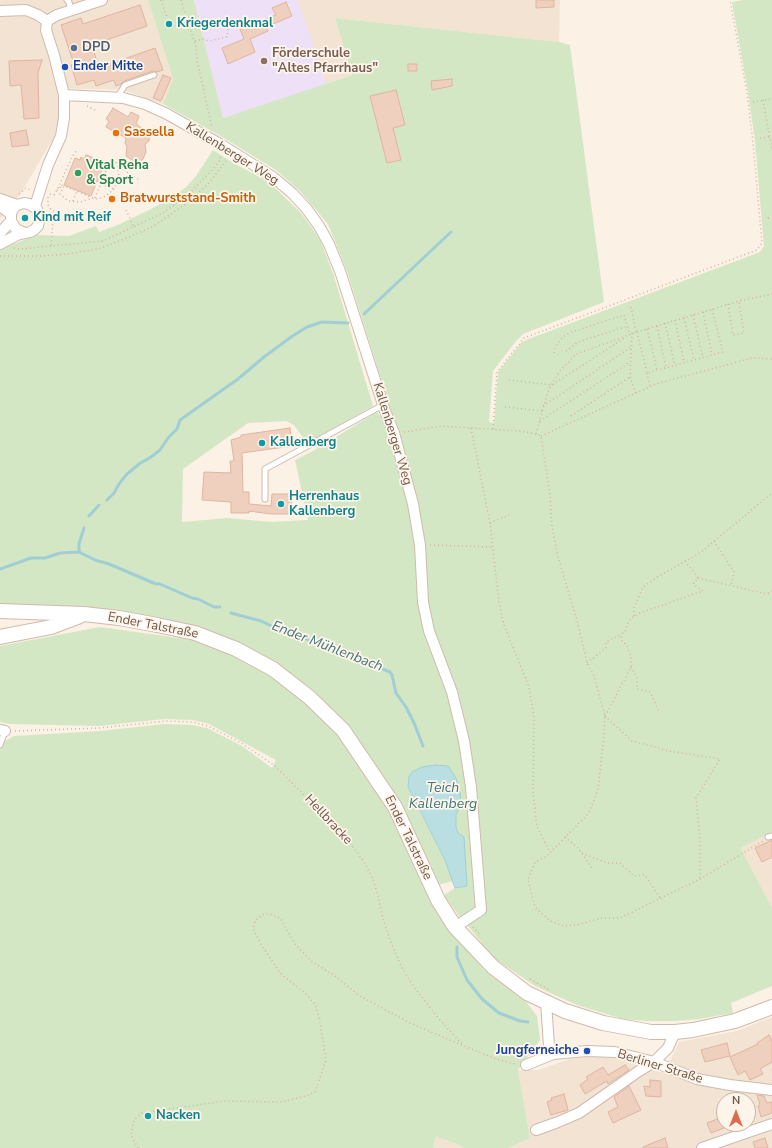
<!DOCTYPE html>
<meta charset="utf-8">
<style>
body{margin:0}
#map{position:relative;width:772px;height:1148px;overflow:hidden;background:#fbf1e4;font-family:"Nunito Sans",sans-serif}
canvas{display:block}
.north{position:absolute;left:716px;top:1092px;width:40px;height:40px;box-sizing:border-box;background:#fef5ea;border:1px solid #c6b6aa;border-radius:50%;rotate:0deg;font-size:11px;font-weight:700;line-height:16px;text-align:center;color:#72574b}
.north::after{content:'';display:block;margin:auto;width:14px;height:18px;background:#de6a50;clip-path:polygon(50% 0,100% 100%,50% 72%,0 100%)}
</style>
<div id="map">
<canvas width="772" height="1148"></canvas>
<div class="north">N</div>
</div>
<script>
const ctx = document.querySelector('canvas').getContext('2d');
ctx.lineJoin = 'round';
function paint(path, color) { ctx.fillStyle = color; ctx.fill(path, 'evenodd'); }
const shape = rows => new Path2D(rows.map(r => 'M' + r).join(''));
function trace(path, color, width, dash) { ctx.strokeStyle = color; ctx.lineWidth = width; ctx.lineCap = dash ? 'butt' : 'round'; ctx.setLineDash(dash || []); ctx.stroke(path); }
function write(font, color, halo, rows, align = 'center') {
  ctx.font = font + ' "Nunito Sans",sans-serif'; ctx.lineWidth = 3.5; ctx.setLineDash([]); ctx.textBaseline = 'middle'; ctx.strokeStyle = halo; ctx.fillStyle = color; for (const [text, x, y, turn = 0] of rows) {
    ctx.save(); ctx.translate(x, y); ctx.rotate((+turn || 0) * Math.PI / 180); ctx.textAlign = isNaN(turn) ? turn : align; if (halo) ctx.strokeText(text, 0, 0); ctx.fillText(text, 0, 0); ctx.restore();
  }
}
const residential = shape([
 [0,0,148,0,173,79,163,104,123,90,57,88,59,118,55,135,21,193,0,219],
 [194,0,560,0,559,42,335,18,352,75,223,118],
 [772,832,772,908,741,848],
 [772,1017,772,1148,508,1148,530,1138,518,1070,538,1070,570,1059,598,1056,613,1058,664,1073,679,1042,737,1031],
 [724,1100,748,1100,748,1124,724,1124],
 [436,1137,457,1144,464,1148,433,1148]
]);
const education = shape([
 [194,0,298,0,327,84,223,118]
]);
const green = shape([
 [148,0,194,0,223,118,352,75,335,18,559,42,570,45,604,302,523,334,516,341,493,371,489,422,494,423,498,372,521,343,526,340,760,252,764,246,755,141,748,92,732,2,744,0,772,0,772,832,741,848,772,908,772,986,731,1003,733,1013,699,1019,675,1021,647,1021,623,1019,577,1005,535,986,494,958,468,926,458,915,444,895,455,888,467,886,458,833,456,827,456,815,461,804,408,782,408,787,421,814,445,860,453,881,438,885,401,807,348,724,314,691,277,663,239,642,198,627,122,612,0,607,0,249,37,235,69,236,96,226,99,232,120,224,151,209,176,195,186,187,196,176,213,150,235,164,269,182,300,212,312,228,321,242,333,273,373,406,307,443,294,425,286,421,248,423,183,469,182,522,227,518,272,522,308,520,295,460,313,451,377,412,381,417,391,410,347,271,328,224,300,191,276,170,219,135,163,104,173,79],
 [100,627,193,640,233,656,268,675,305,701,339,733,391,811,453,932,484,970,524,999,537,1016,540,1040,518,1070,530,1138,508,1148,464,1148,457,1144,436,1137,433,1148,0,1148,0,744,14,736,100,731,165,724,192,725,207,728,242,746,272,768,276,760,209,724,193,720,165,719,99,726,9,724,0,722,0,646]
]);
const water = shape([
 [435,765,448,766,456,778,460,792,461,804,456,815,456,827,458,833,464,837,467,886,455,888,445,860,408,787,409,777,412,772,422,767,435,765]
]);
const stream = shape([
 [364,314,451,232],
 [107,500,114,493,119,484,126,475,139,464,151,457,160,450,168,438,177,429,180,420,238,379,264,357,291,337,307,327,322,322,348,323],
 [89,516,99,505],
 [79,552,79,544,84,528],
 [0,569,31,558,45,558,60,553,79,552,95,560,109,564,156,584,160,584,192,598,198,599,214,607,220,607],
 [231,613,261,621,284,632,291,632,315,643,321,644,337,650,365,664,368,663,390,672,392,675,396,693,406,707,414,723,423,746],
 [457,947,457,957,467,980,482,999,499,1013,520,1021,528,1022]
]);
const building = shape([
 [536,0,554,0,554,7,536,8,536,0],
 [286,2,292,16,266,27,268,31,250,39,255,52,228,64,222,48,244,39,240,29,276,15,272,8,286,2],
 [140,5,147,26,92,45,99,68,155,48,163,70,156,72,153,71,124,81,121,84,116,86,114,80,96,86,94,80,77,85,71,65,74,64,61,25,81,18,83,24,140,5],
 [42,60,38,73,39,118,24,119,21,85,10,86,9,61,42,60],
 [408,64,417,64,417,71,408,71,408,64],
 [163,75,171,78,161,101,153,98,163,75],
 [452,79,452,86,432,90,431,81,452,79],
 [396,90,405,125,393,128,401,160,387,163,370,96,396,90],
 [113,108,128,117,131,112,139,116,136,124,150,134,149,141,145,144,146,152,143,159,139,162,135,162,126,156,127,147,125,143,126,138,106,127,109,121,106,119,113,108],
 [26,130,29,145,12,147,10,133,26,130],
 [86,155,97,159,95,162,98,164,97,167,102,170,91,196,64,185,75,158,80,160,81,157,84,159,86,155],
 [290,428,292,446,242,453,243,492,249,492,249,504,271,506,272,494,292,494,291,514,271,514,249,511,249,513,231,513,231,502,202,500,204,472,231,473,230,461,234,461,231,440,241,437,241,435,290,428],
 [772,840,772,857,762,862,755,848,772,840],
 [769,1035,772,1041,772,1062,760,1069,763,1074,750,1080,745,1071,738,1075,730,1057,758,1044,757,1043,769,1035],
 [727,1043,730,1056,705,1062,701,1050,727,1043],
 [625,1065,629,1070,608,1084,607,1081,585,1094,580,1085,588,1079,586,1077,603,1067,608,1075,625,1065],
 [650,1080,661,1081,661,1097,646,1096,644,1086,650,1087,650,1080],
 [629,1086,641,1110,613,1123,608,1112,618,1107,614,1097,629,1086],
 [564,1094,568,1110,551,1115,547,1102,552,1100,551,1098,564,1094],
 [757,1095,764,1096,767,1103,772,1102,772,1113,761,1117,758,1106,760,1105,757,1095],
 [720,1118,724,1128,711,1133,707,1123,720,1118],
 [665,1138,668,1148,643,1148,643,1147,665,1138],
 [765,1138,768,1148,755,1148,753,1142,765,1138]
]);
const path = shape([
 [161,0,168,20],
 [181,0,196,47,197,60,212,128],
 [195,41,203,39,209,41,227,37,228,28],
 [763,100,772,150],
 [753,102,772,99],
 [87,106,95,110],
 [760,138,772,137],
 [120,158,128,164,125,171,138,179],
 [101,184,114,189],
 [57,190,60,189,61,185,64,186],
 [19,194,26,188,30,190],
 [50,194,54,195,57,190,72,157,77,150],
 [48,197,48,205,51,210,57,212],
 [93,198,64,186,60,194,68,201,80,202,93,198,98,199,106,196,114,189,119,178,118,168,116,162],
 [95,198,109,163],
 [73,201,77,191],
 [126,210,134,227],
 [50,213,53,219,51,246],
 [768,218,772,217],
 [14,248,21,249,103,241,135,226,163,213,188,195,214,168,220,160,220,156],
 [0,256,42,256,67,254,98,249,122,240,152,227,190,201,208,184,227,160],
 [728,304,733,335,744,333,739,302],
 [631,307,636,332],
 [703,312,712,355],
 [693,315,703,358],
 [684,318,694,360],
 [675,320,684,363],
 [665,323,675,366],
 [657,326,666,368],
 [647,329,657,370],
 [637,332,647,373,723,352,712,309],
 [632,333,630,377,636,394],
 [566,351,578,342,628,326],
 [554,353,556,346,562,338,569,333,624,315,630,334],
 [647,373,650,387],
 [509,380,552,385,626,337],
 [543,406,631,347],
 [505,407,542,411],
 [571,416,630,377],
 [540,421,630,362],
 [471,428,490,523,499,603,504,625,529,687,534,716,533,792,537,827,550,852],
 [493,429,497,372,524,338,757,250,762,243,753,142,747,92,730,0],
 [404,432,441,426,520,431,536,434,541,436,550,495,552,527,558,557,578,624,587,663,594,676,605,716,604,736,598,789,589,813,546,857,535,862,528,880,535,907,550,921,564,926,576,925,602,918,620,918,700,879,763,841],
 [536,434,548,391,559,372,576,354,637,332,739,301,772,294],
 [541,436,656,384,752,358,772,359],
 [490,523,509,515],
 [714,541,734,572,731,586],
 [430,545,492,547],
 [685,561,698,578,693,584,703,591],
 [698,578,767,594,772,591],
 [634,616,634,608,643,587,659,576,700,553,772,493],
 [587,663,606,648,606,642,622,634],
 [631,667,637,678,637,689,650,692,658,710],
 [605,716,632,741,669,751,720,759,696,798,700,840,700,879],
 [605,716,631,667,631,657,627,646,621,640,622,634,626,630,628,622,634,616,640,613,703,591],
 [15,731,99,728,166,721,193,722,208,726,243,744,275,766,345,836,364,862,373,879,378,896,383,919,392,945,403,970,414,987,440,1020,463,1045],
 [565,837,578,848,592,868],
 [582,853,607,863,620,863,634,876,645,875,660,898],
 [473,927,480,935],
 [530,979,549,990],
 [138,1148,131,1135,134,1120,142,1113,224,1101,282,1102,306,1096,315,1092,326,1060,319,1017,315,1004,306,994,280,973,261,944,253,929,255,921,264,914,270,914,280,918,295,944,311,961,335,976,360,996,408,1022,464,1046,496,1059,516,1064]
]);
const lane = shape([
 [67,0,69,2,71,11],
 [117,98,125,85,154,75],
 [265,499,265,469,383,405],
 [0,745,5,731],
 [768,837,772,836]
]);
const street = shape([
 [0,11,26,10,38,15,47,21],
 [47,21,57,15,102,0],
 [64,95,123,98,145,104,167,114,220,144,273,177,292,193,306,208,319,226,329,244,340,271,385,411,394,433,413,504,420,545,423,602,429,631,452,692,464,741,471,787,481,910,455,927],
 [0,199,17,205],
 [0,206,11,214],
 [35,206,48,165,61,136,64,118,64,95,54,55,46,30,47,21],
 [0,233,11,221],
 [0,244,17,235,30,232,34,230,38,226,40,216,37,209,29,204,24,203,17,205,13,209,11,214,11,221,16,229,25,233],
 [0,730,5,731],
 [546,1002,549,1046,553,1054],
 [526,1065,553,1054,587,1051,615,1052,654,1062,697,1079,730,1085,772,1090],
 [536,1130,558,1122,579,1113,639,1071,654,1062,668,1048,675,1032],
 [702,1148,772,1124]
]);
const secondary = shape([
 [0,611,84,614,119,618,157,625,195,633,236,649,273,669,309,697,343,730,395,807,438,900,455,927,493,967,527,993,565,1011,603,1023,651,1032,675,1032,693,1030,735,1021,772,1007],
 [0,637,51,627,80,616]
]);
const markers = [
 [169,24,4,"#0f9aa8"],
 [74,48,4,"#5c6f8a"],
 [264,61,4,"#8d6e63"],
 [65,67,4,"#1a4fb4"],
 [116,133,4,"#e8710a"],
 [78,173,4,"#2e9e5b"],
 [112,199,4,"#e8710a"],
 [25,218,4,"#0f9aa8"],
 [262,443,4,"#0f9aa8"],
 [281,504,4,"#0f9aa8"],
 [587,1051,4,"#1a4fb4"],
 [148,1116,4,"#0f9aa8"]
];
const cultureNames = [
 ["Kriegerdenkmal",177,24],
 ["Kind mit Reif",33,218],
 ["Kallenberg",270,443],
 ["Herrenhaus",289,497],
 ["Kallenberg",289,512],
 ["Nacken",156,1116]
];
const serviceNames = [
 ["DPD",82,48]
];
const educationNames = [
 ["Förderschule",272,54],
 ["\"Altes Pfarrhaus\"",272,69]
];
const transitNames = [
 ["Ender Mitte",73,67],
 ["Jungferneiche",579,1051,"right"]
];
const foodNames = [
 ["Sassella",124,133],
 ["Bratwurststand-Smith",120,199]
];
const streetNames = [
 ["Kallenberger Weg",232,154,32],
 ["Kallenberger Weg",392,434,73],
 ["Ender Talstraße",153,626,11],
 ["Hellbracke",328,820,47],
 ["Ender Talstraße",408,838,64],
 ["Berliner Straße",660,1067,17]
];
const leisureNames = [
 ["Vital Reha",86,166],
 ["& Sport",86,181]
];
const waterNames = [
 ["Ender Mühlenbach",327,647,21],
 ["Teich",443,789],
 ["Kallenberg",443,805]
];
paint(residential, '#f2e3d3');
paint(education, '#eee1f7');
paint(green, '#d4e7c4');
paint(water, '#badfe3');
trace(water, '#a1ced4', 1);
trace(stream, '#a1ced4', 3);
paint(building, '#efcfbd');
trace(building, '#e0b59f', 1);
trace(lane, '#cebbae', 7);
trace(street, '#cebbae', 12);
trace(secondary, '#d0baac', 16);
trace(path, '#d3b2a1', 1.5, [1, 3]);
trace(lane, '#fff', 5);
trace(street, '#fff', 10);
trace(secondary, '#fff', 14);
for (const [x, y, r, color] of markers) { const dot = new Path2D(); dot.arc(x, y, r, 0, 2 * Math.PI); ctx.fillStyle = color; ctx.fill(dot); trace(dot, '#fef5ea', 1.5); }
write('bold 13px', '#0d838f', '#fef5ea', cultureNames, 'left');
write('bold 13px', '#4e5e75', '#fef5ea', serviceNames, 'left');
write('bold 13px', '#785e54', '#fef5ea', educationNames, 'left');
write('bold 13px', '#164399', '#fef5ea', transitNames, 'left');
write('bold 13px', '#c56008', '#fef5ea', foodNames, 'left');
write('13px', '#72574b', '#fef5ea', streetNames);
write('bold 13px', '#27864d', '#fef5ea', leisureNames, 'left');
write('italic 14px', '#43767d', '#fef5ea', waterNames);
</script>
